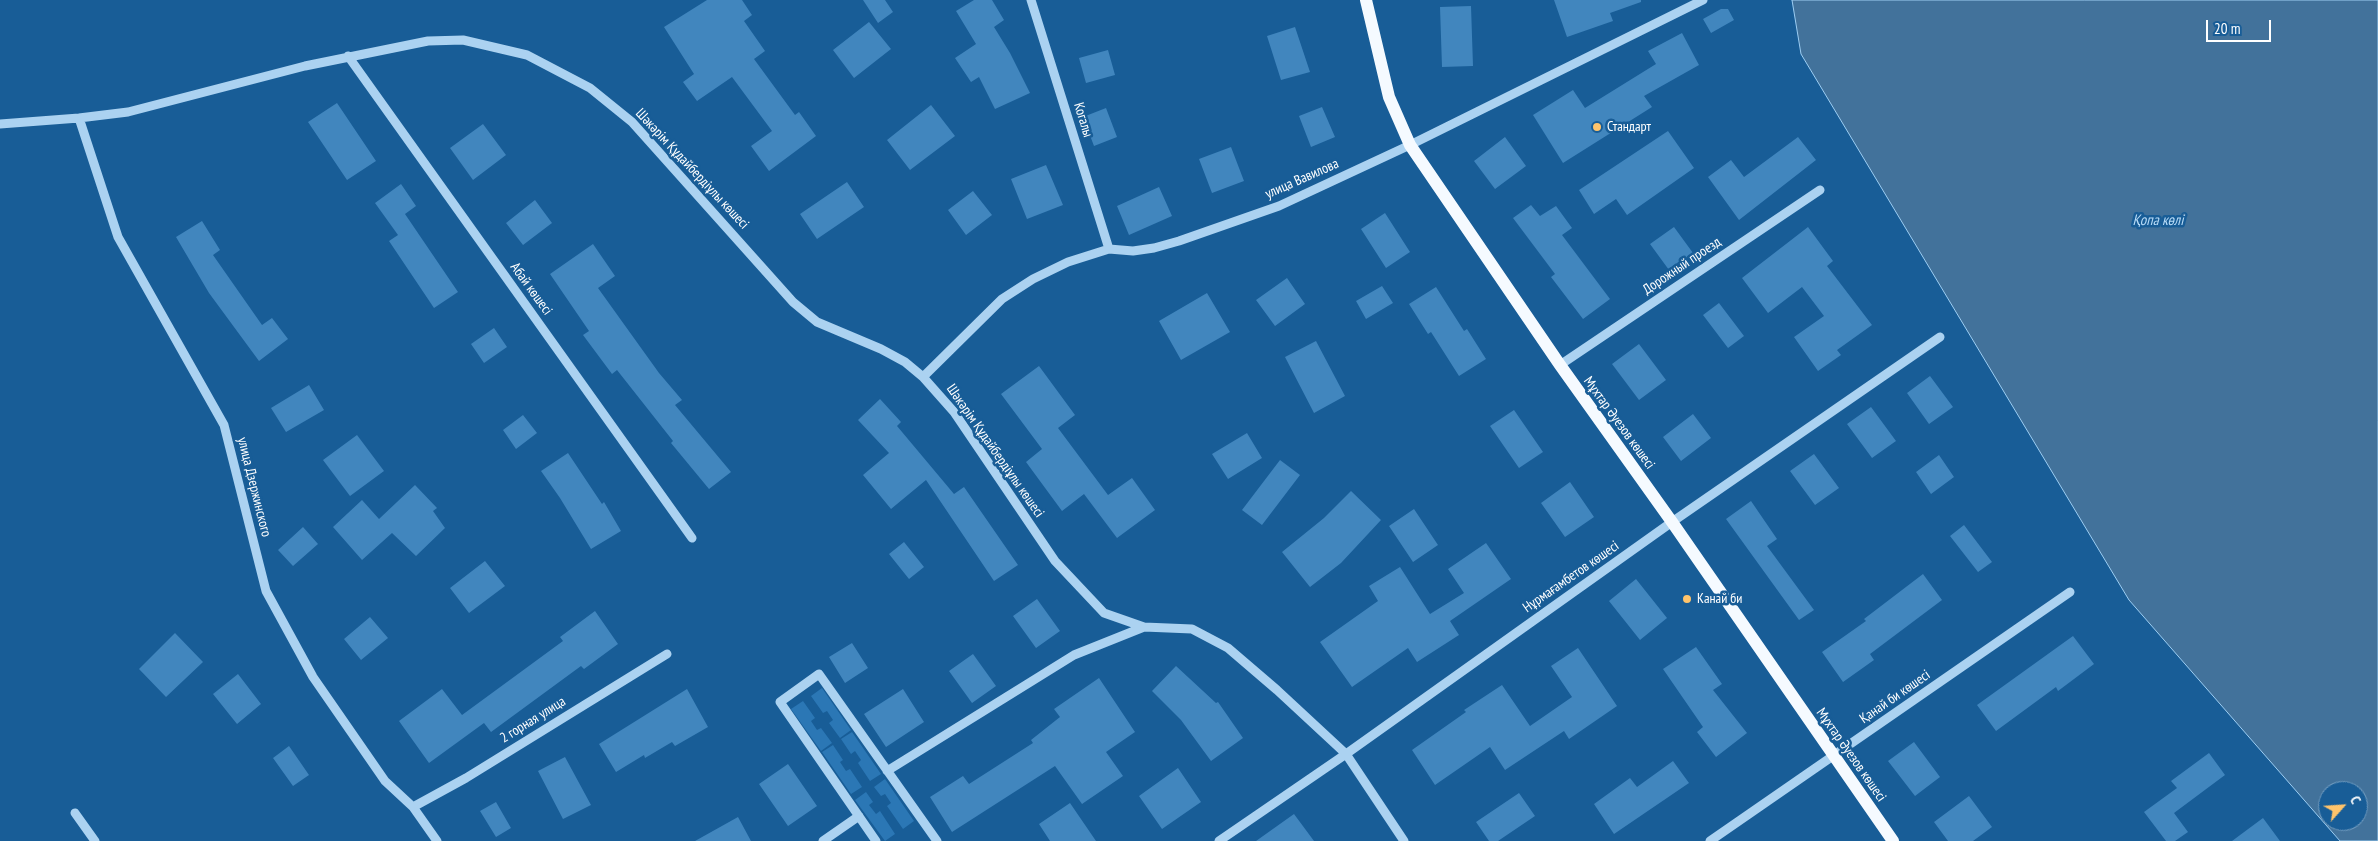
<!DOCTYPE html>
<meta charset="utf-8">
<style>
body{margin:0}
#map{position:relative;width:2378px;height:841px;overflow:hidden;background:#185d97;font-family:"PT Sans Narrow",sans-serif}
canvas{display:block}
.north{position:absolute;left:2318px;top:781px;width:50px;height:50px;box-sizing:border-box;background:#185d97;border:1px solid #749ec1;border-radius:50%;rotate:64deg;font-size:14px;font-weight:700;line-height:20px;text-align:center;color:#fff}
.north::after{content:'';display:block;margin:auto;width:18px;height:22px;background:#ffc46b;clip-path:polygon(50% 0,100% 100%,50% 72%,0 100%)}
.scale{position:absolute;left:2206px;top:20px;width:65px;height:22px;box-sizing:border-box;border:2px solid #fff;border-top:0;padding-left:6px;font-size:15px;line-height:18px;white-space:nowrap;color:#fff;-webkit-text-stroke:4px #185d97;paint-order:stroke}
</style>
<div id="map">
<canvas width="2378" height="841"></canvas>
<div class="north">С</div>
<div class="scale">20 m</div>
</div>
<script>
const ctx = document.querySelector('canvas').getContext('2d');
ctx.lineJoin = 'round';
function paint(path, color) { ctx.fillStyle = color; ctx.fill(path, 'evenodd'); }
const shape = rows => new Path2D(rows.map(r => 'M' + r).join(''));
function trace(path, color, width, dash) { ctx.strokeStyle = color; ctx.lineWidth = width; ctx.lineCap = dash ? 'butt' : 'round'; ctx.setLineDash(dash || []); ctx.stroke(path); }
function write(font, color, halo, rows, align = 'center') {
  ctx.font = font + ' "PT Sans Narrow",sans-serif'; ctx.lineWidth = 5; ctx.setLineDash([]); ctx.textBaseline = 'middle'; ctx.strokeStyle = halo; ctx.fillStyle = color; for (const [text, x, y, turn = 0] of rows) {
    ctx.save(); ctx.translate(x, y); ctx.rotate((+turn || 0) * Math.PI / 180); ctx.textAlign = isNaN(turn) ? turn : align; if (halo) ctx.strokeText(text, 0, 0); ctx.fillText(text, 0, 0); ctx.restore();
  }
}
const green = shape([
 [822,688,851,730,840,738,829,723,833,720,827,711,823,713,811,696],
 [803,701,815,718,811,721,817,730,821,728,832,743,821,751,791,709],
 [852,732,881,774,870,781,858,763,861,760,855,751,851,754,841,739],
 [833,745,843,760,840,762,846,771,850,769,862,787,851,794,822,752],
 [885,779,914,821,903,829,887,806,891,803,885,794,881,796,874,787],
 [866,792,873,802,869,805,876,814,880,811,895,834,885,841,855,800]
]);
const water = shape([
 [1792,0,2378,0,2378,841,2340,841,2129,600,1801,54,1792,0],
 [2328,791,2358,791,2358,821,2328,821,2328,791]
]);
const building = shape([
 [707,0,742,0,752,15,744,21,765,51,754,59,795,115,799,112,816,136,769,171,751,146,772,131,732,77,697,101,683,82,694,74,664,27],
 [863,0,885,0,893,12,878,23],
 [974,0,992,0,1004,20,994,27,1010,53,1030,93,995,109,979,77,971,82,955,58,976,44,956,11],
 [1554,0,1641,0,1641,2,1610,13,1613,21,1567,37],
 [1471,6,1473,66,1442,67,1440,7],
 [1721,9,1728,9,1734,20,1711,33,1703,19],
 [869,22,891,49,854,78,833,50],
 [1295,27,1310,72,1281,80,1267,36],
 [1682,33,1699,65,1644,96,1652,107,1563,163,1533,115,1573,90,1585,108,1656,64,1648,51],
 [1108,50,1115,75,1086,83,1079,58],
 [337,103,376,161,347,180,308,122],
 [931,105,955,136,910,170,887,140],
 [1322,107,1335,137,1311,147,1299,116],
 [1106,108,1117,137,1094,146,1083,117],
 [483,124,506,155,473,180,450,148],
 [1668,131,1694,168,1627,215,1616,199,1594,214,1579,190],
 [1505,137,1526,166,1495,189,1474,161],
 [1798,137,1816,160,1739,220,1708,177,1731,160,1744,177],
 [1231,147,1244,181,1212,193,1199,159],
 [1046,165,1063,205,1027,219,1011,179],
 [847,182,864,207,817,239,800,214],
 [401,184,416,206,405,214,458,292,434,308,389,241,398,235,375,203],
 [1159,187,1172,216,1129,235,1117,206],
 [973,191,992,215,966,235,948,210],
 [535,200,552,223,523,245,506,223],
 [1531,205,1540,216,1556,206,1572,228,1562,235,1610,299,1583,319,1551,277,1555,274,1513,218],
 [1385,213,1410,252,1386,268,1361,229],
 [202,221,220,250,213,255,262,325,272,318,288,339,259,361,209,293,176,237],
 [1674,227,1693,253,1669,270,1650,244],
 [1808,227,1833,261,1827,266,1872,325,1837,350,1841,355,1818,371,1794,337,1824,316,1802,287,1768,313,1742,278],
 [593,244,615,276,598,288,659,373,682,400,675,405,731,472,709,489,671,443,673,441,617,370,612,374,583,335,589,331,550,274],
 [1287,278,1305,304,1275,326,1256,300],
 [1382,286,1393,303,1366,319,1356,301],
 [1436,287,1464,331,1467,329,1486,359,1459,376,1431,332,1428,334,1409,304],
 [1207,293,1230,332,1181,360,1159,321],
 [1719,303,1744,336,1728,348,1703,315],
 [494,328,507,347,484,363,471,344],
 [1316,341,1345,396,1314,413,1285,357],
 [1639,344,1666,380,1639,400,1612,364],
 [1039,366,1075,415,1058,428,1108,495,1132,478,1155,510,1117,538,1084,494,1062,511,1026,462,1042,449,1001,394],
 [1930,376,1953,407,1929,424,1907,393],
 [309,385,324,410,286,432,271,408],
 [880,399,901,422,897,426,954,494,964,487,1018,565,994,581,926,480,891,509,863,475,889,453,858,420],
 [1871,407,1896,441,1872,458,1847,424],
 [1514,410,1543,452,1519,468,1490,426],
 [1693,414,1711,438,1681,461,1663,437],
 [523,415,537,433,516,449,503,430],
 [1247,433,1262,458,1228,479,1212,454],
 [357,435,384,471,350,496,323,460],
 [568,453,602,504,604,502,621,531,591,549,560,498,541,471],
 [1814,454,1839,488,1815,505,1790,471],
 [1939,455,1954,477,1931,494,1916,472],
 [1280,460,1300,475,1262,525,1242,510],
 [1570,482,1594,517,1565,537,1541,503],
 [415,485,437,508,433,511,445,528,416,556,392,533,362,560,333,527,362,500,379,519],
 [1351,491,1381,520,1341,563,1310,587,1282,552,1324,518],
 [1751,501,1777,539,1767,546,1814,610,1799,620,1726,519],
 [1414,509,1438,545,1413,562,1389,526],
 [1964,525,1992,562,1978,572,1950,536],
 [303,527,318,544,293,566,278,550],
 [904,542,924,567,909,579,889,554],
 [1486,543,1511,579,1450,621,1459,635,1417,662,1408,648,1352,687,1320,642,1378,601,1369,586,1400,567,1430,614,1464,593,1448,569],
 [485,561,505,586,469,613,450,588],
 [1923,574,1942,600,1870,654,1874,660,1843,682,1822,652,1866,621,1864,619],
 [1636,579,1667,618,1640,640,1609,601],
 [1037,599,1060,631,1036,648,1013,616],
 [595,611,618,644,584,669,581,666,491,732,484,723,429,763,399,721,442,689,462,715,563,641,560,637],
 [370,617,388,638,361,660,344,639],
 [175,633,203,662,166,697,139,669],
 [2073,636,2094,664,2058,691,2056,687,1996,731,1977,705],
 [852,643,868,668,845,683,829,657],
 [1696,647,1722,684,1713,690,1747,733,1716,757,1697,732,1703,727,1663,669],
 [1578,648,1617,706,1569,739,1564,731,1505,770,1490,747,1435,785,1412,750,1466,712,1464,710,1502,685,1530,726,1572,697,1551,666],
 [973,654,996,686,972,703,949,671],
 [1176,666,1216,703,1218,702,1243,738,1211,761,1181,720,1152,691],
 [238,674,261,704,237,724,213,694],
 [1099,678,1135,732,1106,752,1123,776,1082,804,1055,766,952,832,930,797,963,776,969,784,1033,743,1031,740,1060,717,1054,709],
 [687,689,708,727,675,746,672,742,645,758,644,755,616,772,599,744],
 [903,689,924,722,886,747,864,714],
 [1914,742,1940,777,1915,796,1888,761],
 [289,746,309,775,293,786,273,758],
 [2209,753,2225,775,2174,813,2188,832,2175,841,2166,841,2144,812,2177,788,2171,781],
 [565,757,591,805,563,819,538,771],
 [1673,761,1689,783,1614,834,1594,804,1630,778,1637,787],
 [788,764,817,806,788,826,759,784],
 [1178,768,1201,802,1162,829,1139,796],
 [1519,793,1535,816,1498,841,1489,841,1476,822],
 [1969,796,1992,827,1973,841,1948,841,1934,822],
 [496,802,511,828,496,837,480,811],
 [1070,803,1096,841,1050,841,1039,824],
 [1294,814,1314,841,1256,841],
 [738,817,751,841,695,841],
 [2263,818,2280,841,2232,841]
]);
const minor = shape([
 [1031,0,1109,249],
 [348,56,692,538],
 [79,118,118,237,224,425,266,591,313,677,385,781,413,807,437,841],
 [0,124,79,118,128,112,305,66,428,41,463,40,527,55,590,88,632,122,793,302,817,322,881,349,905,362,923,377,954,412,1055,561,1104,613,1144,627,1192,629,1228,648,1277,690,1346,754,1404,841],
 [1560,365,1820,190],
 [923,377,1002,299,1033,279,1068,262,1109,249,1133,251,1154,248,1179,241,1279,206,1410,145,1703,0],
 [887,771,1074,655,1144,627],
 [413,807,466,778,667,654],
 [75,813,95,841],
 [823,841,859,816],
 [876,841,780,702,819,674,937,841],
 [1219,841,1346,754,1672,522,1940,337],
 [1710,841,2070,592]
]);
const major = shape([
 [1366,0,1389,97,1410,145,1560,365,1672,522,1893,841]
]);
const markers = [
 [1597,127,5,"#ffc46b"],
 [1687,599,5,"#ffc46b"]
];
const streetNames = [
 ["Когалы",1083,120,73],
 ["Шәкәрім Құдайбердіұлы көшесі",692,169,47],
 ["улица Вавилова",1302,179,-24],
 ["Дорожный проезд",1682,266,-34],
 ["Абай көшесі",531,289,54],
 ["Мұхтар Әуезов көшесі",1619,423,54],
 ["Шәкәрім Құдайбердіұлы көшесі",995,451,55],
 ["улица Дзержинского",254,487,76],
 ["Нұрмағамбетов көшесі",1571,577,-35],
 ["Қанай би көшесі",1895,697,-35],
 ["2 горная улица",533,720,-32],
 ["Мұхтар Әуезов көшесі",1851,755,55]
];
const poiNames = [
 ["Стандарт",1607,127],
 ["Канай би",1697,599]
];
const waterNames = [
 ["Қопа көлі",2158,221]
];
paint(green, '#2b77b5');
paint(water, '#42729b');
trace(water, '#9dcef3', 1);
paint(building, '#4186be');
trace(minor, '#abd2f1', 9);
trace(major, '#f5faff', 12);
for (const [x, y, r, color] of markers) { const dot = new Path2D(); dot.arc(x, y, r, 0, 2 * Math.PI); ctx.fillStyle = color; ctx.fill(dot); trace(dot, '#185d97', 2); }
write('14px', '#fff', '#185d97', streetNames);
write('14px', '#fff', '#185d97', poiNames, 'left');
write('italic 15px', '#b7dbf7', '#185d97', waterNames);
</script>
